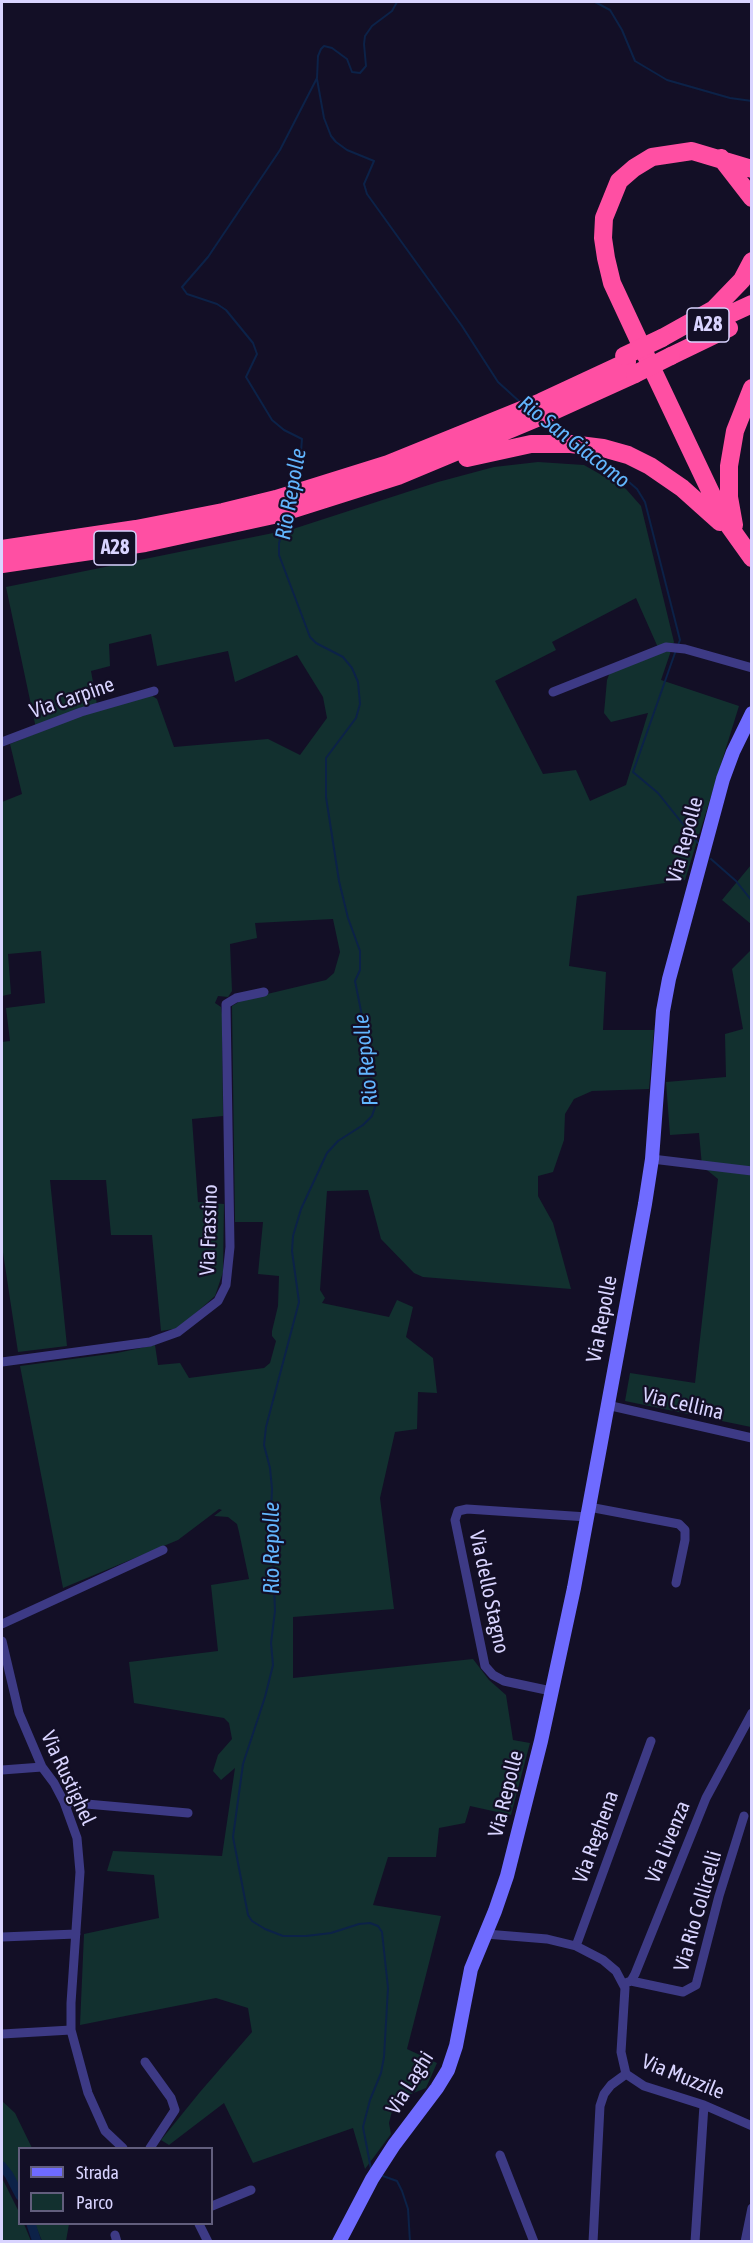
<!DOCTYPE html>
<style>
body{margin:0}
#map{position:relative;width:753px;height:2243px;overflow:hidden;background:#130f26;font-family:"Asap Condensed",sans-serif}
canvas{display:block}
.frame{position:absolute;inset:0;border:3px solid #d9d4ff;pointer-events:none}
.legend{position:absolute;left:18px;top:2147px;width:195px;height:78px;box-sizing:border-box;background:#130f26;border:2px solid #625e7d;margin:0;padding:8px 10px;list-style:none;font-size:18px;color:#d9d4ff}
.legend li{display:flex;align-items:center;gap:12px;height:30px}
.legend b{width:30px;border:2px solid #625e7d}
</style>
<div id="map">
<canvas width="753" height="2243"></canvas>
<div class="frame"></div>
<ul class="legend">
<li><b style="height:8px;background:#6f6bff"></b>Strada</li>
<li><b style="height:16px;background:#12302f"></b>Parco</li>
</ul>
</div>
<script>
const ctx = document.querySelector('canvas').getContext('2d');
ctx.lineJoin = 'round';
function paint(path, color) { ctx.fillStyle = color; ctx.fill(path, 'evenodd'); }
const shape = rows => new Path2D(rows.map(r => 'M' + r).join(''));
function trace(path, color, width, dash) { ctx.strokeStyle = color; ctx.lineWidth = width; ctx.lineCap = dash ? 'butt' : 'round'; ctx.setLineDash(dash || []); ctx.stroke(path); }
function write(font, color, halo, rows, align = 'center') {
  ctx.font = font + ' "Asap Condensed",sans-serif'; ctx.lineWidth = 4.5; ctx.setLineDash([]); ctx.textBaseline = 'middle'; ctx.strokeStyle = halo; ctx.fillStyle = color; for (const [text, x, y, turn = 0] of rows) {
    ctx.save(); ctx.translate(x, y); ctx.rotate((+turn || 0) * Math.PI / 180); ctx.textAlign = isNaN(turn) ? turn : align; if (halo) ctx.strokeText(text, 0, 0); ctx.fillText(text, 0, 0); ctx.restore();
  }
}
const green = shape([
 [538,462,584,465,626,489,641,506,674,642,661,680,739,706,685,880,577,896,569,966,606,972,603,1030,654,1030,649,1089,592,1091,574,1099,565,1114,564,1140,553,1172,538,1176,538,1196,553,1223,571,1289,423,1277,414,1273,381,1239,368,1190,327,1191,320,1290,325,1298,322,1303,389,1317,397,1300,413,1307,406,1337,433,1358,437,1393,418,1392,417,1429,395,1432,380,1498,394,1609,293,1617,293,1678,473,1659,489,1680,506,1695,513,1740,530,1743,511,1815,470,1806,465,1823,439,1828,436,1857,388,1857,373,1905,441,1916,407,2049,437,2063,426,2088,406,2096,393,2107,389,2123,391,2134,365,2169,353,2128,253,2163,224,2103,169,2145,161,2140,200,2092,252,2032,248,2008,216,1998,80,2025,84,1934,159,1918,154,1875,107,1871,113,1851,222,1856,235,1768,221,1780,213,1771,218,1755,232,1739,229,1723,224,1718,134,1703,129,1662,218,1651,211,1585,249,1579,239,1532,237,1524,228,1517,214,1516,222,1510,219,1509,178,1540,63,1588,20,1366,117,1353,155,1345,158,1365,180,1363,189,1378,264,1368,270,1363,276,1341,272,1336,272,1331,278,1306,279,1276,258,1274,263,1222,235,1222,232,1006,242,1000,326,980,334,973,340,952,333,919,255,923,257,938,230,944,232,991,228,997,218,996,215,1003,221,1007,222,1014,223,1116,192,1119,198,1202,224,1204,223,1272,215,1296,179,1328,161,1331,152,1235,111,1235,106,1180,50,1180,67,1346,18,1352,2,1246,2,1042,10,1041,6,1008,45,1003,41,951,8,954,11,994,2,996,2,802,22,794,10,744,37,733,6,587,293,529,438,482,494,467],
 [636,598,660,652,610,672,607,680,604,713,611,722,648,713,626,785,590,801,576,770,543,774,495,681,556,650,552,642],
 [151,634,157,666,228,651,235,682,297,655,323,697,327,718,300,755,268,739,174,747,157,699,151,695,98,710,91,671,110,666,109,644],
 [751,865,751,924,722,900],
 [751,950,750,1220,751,1427,625,1401,630,1373,695,1383,718,1179,702,1166,699,1133,670,1135,666,1082,726,1077,725,1034,743,1029,732,969],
 [2,2101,15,2113,32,2148,20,2148,19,2186,2,2160],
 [2,2178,19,2212,20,2224,24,2224,31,2241,2,2241],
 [35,2224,69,2224,66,2241,42,2241]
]);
const stream = shape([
 [595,2,610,10,622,30,635,61,667,80,730,98,752,101],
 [317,79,324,118,331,136,336,142,347,150,374,161,364,184,367,194,462,326,498,382,520,402],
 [545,422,565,437],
 [589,454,622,476,637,489,645,502,680,640,678,645],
 [295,484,300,464,302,439,284,430,272,420,246,377,257,354,253,343,226,310,217,304,187,294,182,287,208,257,280,150,317,78,318,56,321,49,324,46,332,48,347,59,352,72,360,73,366,66,364,44,365,36,372,26,392,11,397,2],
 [286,519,279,543,279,555,310,637,316,643,343,657,352,668,358,682,360,704,356,718,326,758,326,797,339,881,348,918,360,951,360,970,355,981,365,1031,365,1064,370,1073,374,1088,375,1107,372,1116,363,1125,338,1141,327,1153,301,1209,293,1236,292,1251,299,1302,266,1427,264,1445,270,1468,272,1489,271,1511,275,1611,271,1643,273,1665,265,1697,243,1764,233,1837,248,1915,252,1921,265,1929,283,1936,306,1936,331,1933,359,1924,370,1923,378,1926,382,1932,388,1988,384,2057,381,2073,370,2100,363,2127,371,2169,373,2170],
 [676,650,633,772,658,793,698,843],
 [711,859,736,881,752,901],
 [380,2175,397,2181,402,2191,408,2209,410,2242]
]);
const canal = shape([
 [2,2166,9,2175,20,2196],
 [31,2224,37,2242]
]);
const street = shape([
 [553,692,666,647,685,649,752,668],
 [2,742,81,712,154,691],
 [652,1159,752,1171],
 [2,1362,150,1342,178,1332,218,1301,226,1285,230,1247,226,1004,236,998,264,992],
 [607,1405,752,1438],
 [589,1507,679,1524,685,1530,685,1540,676,1583],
 [2,1624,163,1550],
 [2,1641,19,1713,42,1767,54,1783,64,1802,77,1838,80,1872,71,2003,71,2030,88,2093,105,2131,123,2148],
 [551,1691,504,1681,493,1675,485,1666,455,1520,458,1511,467,1509,587,1517],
 [2,1770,42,1767],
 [64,1802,188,1813],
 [486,1934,547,1939,576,1946,603,1960,616,1971,625,1988,621,2052,626,2074,644,2086,704,2105,752,2126],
 [2,1937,76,1934],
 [576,1946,651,1741],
 [631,1981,683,1992,696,1985,719,1896,744,1816],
 [623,1984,631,1981,635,1974,706,1798,752,1713],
 [2,2034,71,2030],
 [145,2062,171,2098,175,2110,150,2148],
 [500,2155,534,2242],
 [212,2206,251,2190],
 [199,2224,208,2242],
 [115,2235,117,2242],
 [593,2242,600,2106,604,2094,611,2085,626,2074],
 [695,2242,704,2105],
 [745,2242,752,2208]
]);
const secondary = shape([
 [339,2242,372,2179,394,2145,437,2088,448,2070,456,2046,471,1969,495,1911,507,1876,541,1741,574,1588,645,1204,652,1159,663,1011,669,979,723,779,733,752,752,713]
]);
const highway = shape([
 [721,158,752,198],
 [752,169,692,151,652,157,634,168,619,181,604,218,603,238,606,258,612,283,639,341,722,516,752,558],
 [704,326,752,304],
 [662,338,714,309,742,280,752,261],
 [671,356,729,328],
 [467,458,531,444,571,444,603,448,628,455,650,466,682,488,720,522],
 [734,525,729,497,729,466,735,431,752,388],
 [2,549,136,529,223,512,276,499,388,464,541,402,627,362],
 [2,564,145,543,278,514,398,476,549,413,635,374]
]);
const highwayBridge = shape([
 [624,356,662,338],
 [635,374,671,356]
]);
const shields = [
 [708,325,42],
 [115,548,42]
];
const shieldNames = [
 ["A28",708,325],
 ["A28",115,548]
];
const streetNames = [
 ["Via Carpine",72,698,-19],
 ["Via Repolle",685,840,-75],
 ["Via Frassino",209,1230,-88],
 ["Via Repolle",602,1319,-79],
 ["Via Cellina",683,1404,13],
 ["Via dello Stagno",489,1592,78],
 ["Via Rustighel",68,1778,65],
 ["Via Repolle",506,1794,-76],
 ["Via Reghena",596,1837,-70],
 ["Via Livenza",668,1842,-68],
 ["Via Rio Collicelli",698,1911,-74],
 ["Via Muzzile",683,2077,22],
 ["Via Laghi",410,2083,-58]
];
const waterNames = [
 ["Rio San Giacomo",574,442,38],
 ["Rio Repolle",291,494,-80],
 ["Rio Repolle",366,1060,-96],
 ["Rio Repolle",272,1548,-90]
];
paint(green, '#12302f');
trace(stream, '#0c2248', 2);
trace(canal, '#0c2248', 9);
trace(street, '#3d3a85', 9);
trace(secondary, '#6f6bff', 14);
trace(highway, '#ff4fa3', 18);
trace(highwayBridge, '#ff4fa3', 18);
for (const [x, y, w] of shields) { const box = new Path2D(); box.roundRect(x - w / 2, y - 17, w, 34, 4.5); ctx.fillStyle = '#130f26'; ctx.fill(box); trace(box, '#d9d4ff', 1.5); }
write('bold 20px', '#d9d4ff', null, shieldNames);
write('21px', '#d9d4ff', '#130f26', streetNames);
write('italic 22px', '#62b6ff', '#130f26', waterNames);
</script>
